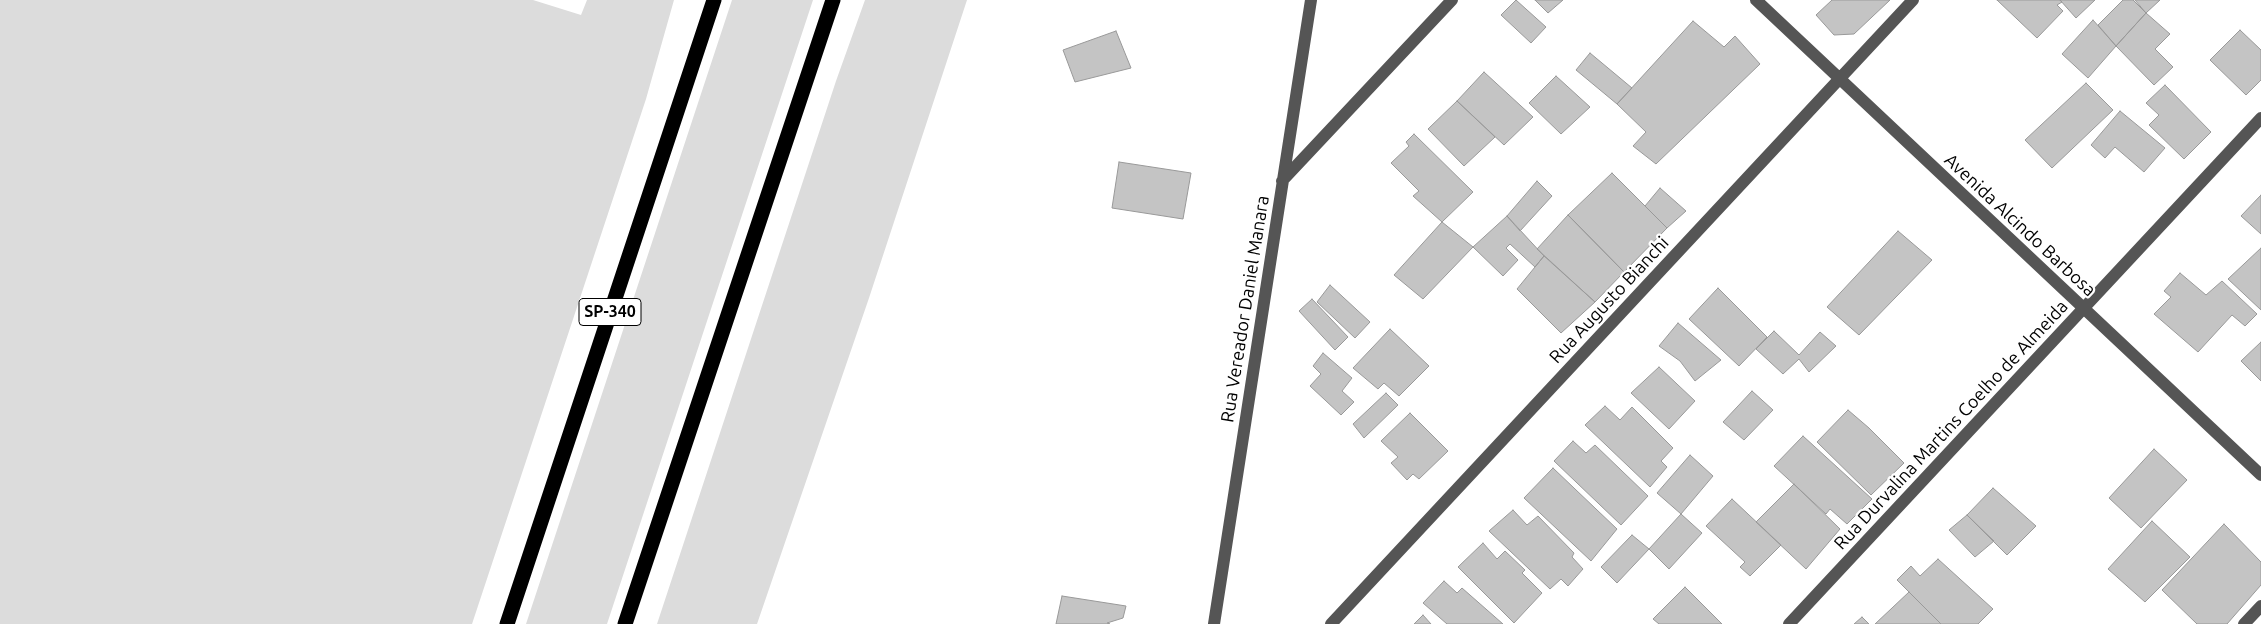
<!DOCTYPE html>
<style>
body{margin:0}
canvas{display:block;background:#fff}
</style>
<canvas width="2261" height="624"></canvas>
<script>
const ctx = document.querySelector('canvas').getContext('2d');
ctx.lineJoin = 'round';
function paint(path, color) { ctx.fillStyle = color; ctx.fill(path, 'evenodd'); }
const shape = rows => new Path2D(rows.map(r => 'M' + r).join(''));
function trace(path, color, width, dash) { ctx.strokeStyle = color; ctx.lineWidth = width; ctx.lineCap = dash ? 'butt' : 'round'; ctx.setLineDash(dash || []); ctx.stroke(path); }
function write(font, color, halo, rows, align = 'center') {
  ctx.font = font + ' Ubuntu,sans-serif'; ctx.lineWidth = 4.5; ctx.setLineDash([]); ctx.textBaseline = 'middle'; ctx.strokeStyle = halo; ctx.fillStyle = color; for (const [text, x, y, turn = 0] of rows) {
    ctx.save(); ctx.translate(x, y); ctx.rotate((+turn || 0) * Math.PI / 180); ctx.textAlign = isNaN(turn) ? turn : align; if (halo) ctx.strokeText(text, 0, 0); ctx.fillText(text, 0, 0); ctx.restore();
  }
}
const green = shape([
 [0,0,533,0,581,15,587,0,674,0,646,99,472,624,0,624],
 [732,0,813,0,607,624,526,624],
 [865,0,967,0,869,298,757,624,657,624,836,81]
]);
const building = shape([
 [1516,0,1546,27,1531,43,1501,15,1516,0],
 [1535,0,1563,0,1548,13,1535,0],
 [1832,0,1890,0,1854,34,1834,35,1816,15,1832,0],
 [1997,0,2060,0,2062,2,2057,5,2063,11,2037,38,1997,0],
 [2060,0,2095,0,2076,18,2060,0],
 [2123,0,2133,0,2146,13,2116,46,2098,25,2123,0],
 [2135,0,2160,0,2146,13,2135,0],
 [2146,13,2170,34,2155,49,2173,67,2154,85,2116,46,2146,13],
 [2093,20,2116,46,2088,78,2062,54,2093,20],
 [1693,21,1724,47,1735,36,1760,64,1656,164,1633,146,1646,132,1617,104,1693,21],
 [2240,30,2261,50,2261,80,2246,95,2210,60,2240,30],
 [1116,31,1131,68,1075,82,1063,50,1116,31],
 [1590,53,1632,88,1617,104,1576,70,1590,53],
 [1484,72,1533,117,1504,145,1457,101,1484,72],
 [1556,76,1590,107,1561,134,1529,103,1556,76],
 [2086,83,2113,110,2052,168,2025,140,2086,83],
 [2165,85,2211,132,2184,159,2149,125,2159,115,2146,103,2165,85],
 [1457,101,1495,137,1464,166,1428,129,1457,101],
 [2120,111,2165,148,2144,172,2115,147,2105,158,2091,145,2120,111],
 [1414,134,1473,192,1442,222,1413,196,1419,191,1391,163,1409,146,1406,142,1414,134],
 [1119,162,1191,173,1183,219,1112,208,1119,162],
 [1612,173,1667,228,1624,272,1568,215,1612,173],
 [1537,181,1552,196,1520,231,1507,216,1537,181],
 [1660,188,1686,211,1667,228,1645,206,1660,188],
 [2261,195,2261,234,2241,216,2261,195],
 [1568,215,1624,272,1595,302,1537,249,1568,215],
 [1507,216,1544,256,1535,267,1510,244,1506,248,1518,260,1503,276,1473,247,1507,216],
 [1442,222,1473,247,1423,299,1394,275,1442,222],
 [1898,231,1932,260,1859,335,1827,307,1898,231],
 [2261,248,2261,310,2228,279,2261,248],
 [1544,256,1595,302,1561,333,1517,289,1544,256],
 [2180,273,2206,295,2222,281,2257,314,2245,326,2232,315,2198,352,2154,314,2171,297,2164,291,2180,273],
 [1330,285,1370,322,1355,338,1317,302,1330,285],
 [1718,288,1767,337,1739,366,1689,319,1718,288],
 [1312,299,1348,337,1335,350,1299,311,1312,299],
 [1678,323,1721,360,1695,381,1680,361,1659,346,1678,323],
 [1390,329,1429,366,1399,396,1384,383,1378,389,1353,368,1390,329],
 [1774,331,1799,355,1820,332,1836,346,1809,372,1799,359,1783,374,1756,349,1774,331],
 [2261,342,2261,381,2241,361,2261,342],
 [1323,353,1352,378,1342,391,1354,402,1341,415,1310,386,1321,374,1313,366,1323,353],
 [1659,367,1695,401,1669,429,1631,393,1659,367],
 [1752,391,1773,410,1744,440,1723,422,1752,391],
 [1386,393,1398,405,1364,438,1353,424,1386,393],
 [1605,406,1620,420,1632,407,1673,448,1661,461,1667,467,1650,487,1585,425,1605,406],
 [1848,410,1869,428,1904,463,1871,495,1817,442,1848,410],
 [1410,413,1448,451,1419,479,1413,474,1407,480,1391,463,1398,457,1381,441,1410,413],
 [1803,436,1872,499,1847,524,1830,509,1826,514,1774,466,1803,436],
 [1573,441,1586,453,1595,445,1648,496,1621,525,1554,461,1573,441],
 [2154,449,2187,480,2141,528,2109,498,2154,449],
 [1690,455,1713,476,1681,514,1657,493,1690,455],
 [1553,468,1617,529,1591,561,1524,498,1553,468],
 [1794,484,1840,529,1806,569,1756,522,1794,484],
 [1993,488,2036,526,2007,555,1967,515,1993,488],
 [1732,499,1781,545,1750,576,1740,567,1745,562,1706,526,1732,499],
 [1513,510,1527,525,1538,516,1574,553,1572,557,1583,569,1568,586,1561,579,1550,589,1489,531,1513,510],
 [1681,514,1702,533,1669,569,1649,549,1681,514],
 [1967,515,1994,541,1975,557,1949,530,1967,515],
 [2152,521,2190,557,2145,602,2108,569,2152,521],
 [2224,524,2261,562,2261,585,2227,624,2197,624,2162,590,2224,524],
 [1632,535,1649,549,1617,583,1601,567,1632,535],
 [1483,543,1497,559,1505,551,1525,570,1522,573,1542,593,1514,623,1458,567,1483,543],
 [1938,559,1993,609,1978,624,1941,624,1897,580,1911,566,1920,576,1938,559],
 [1444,581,1457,593,1462,588,1503,624,1447,624,1423,603,1444,581],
 [1685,587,1722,624,1659,624,1653,619,1685,587],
 [1909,592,1941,624,1875,624,1909,592],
 [1062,596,1126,606,1123,618,1107,623,1110,624,1056,624,1062,596],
 [1423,615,1431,624,1414,624,1423,615],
 [1862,617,1869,624,1854,624,1862,617]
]);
const minor = shape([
 [1756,0,2261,475],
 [1282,181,1452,0],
 [1214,624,1311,0],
 [1331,624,1913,0],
 [1789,624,2261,118],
 [2244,624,2261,606]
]);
const highway = shape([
 [507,624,714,0],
 [625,624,833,0]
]);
const shields = [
 [610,312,62]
];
const shieldNames = [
 ["SP-340",610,312]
];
const streetNames = [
 ["Avenida Alcindo Barbosa",2020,225,43],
 ["Rua Augusto Bianchi",1609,300,-47],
 ["Rua Vereador Daniel Manara",1245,309,-81],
 ["Rua Durvalina Martins Coelho de Almeida",1951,425,-47]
];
paint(green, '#dcdcdc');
paint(building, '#c4c4c4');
trace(building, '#999', 1);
trace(minor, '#555', 12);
trace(highway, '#000', 15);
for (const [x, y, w] of shields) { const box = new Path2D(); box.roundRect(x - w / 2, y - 13.5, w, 27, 4); ctx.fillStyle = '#fff'; ctx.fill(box); trace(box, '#000', 1); }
write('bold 16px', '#000', null, shieldNames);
write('18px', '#000', '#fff', streetNames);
</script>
